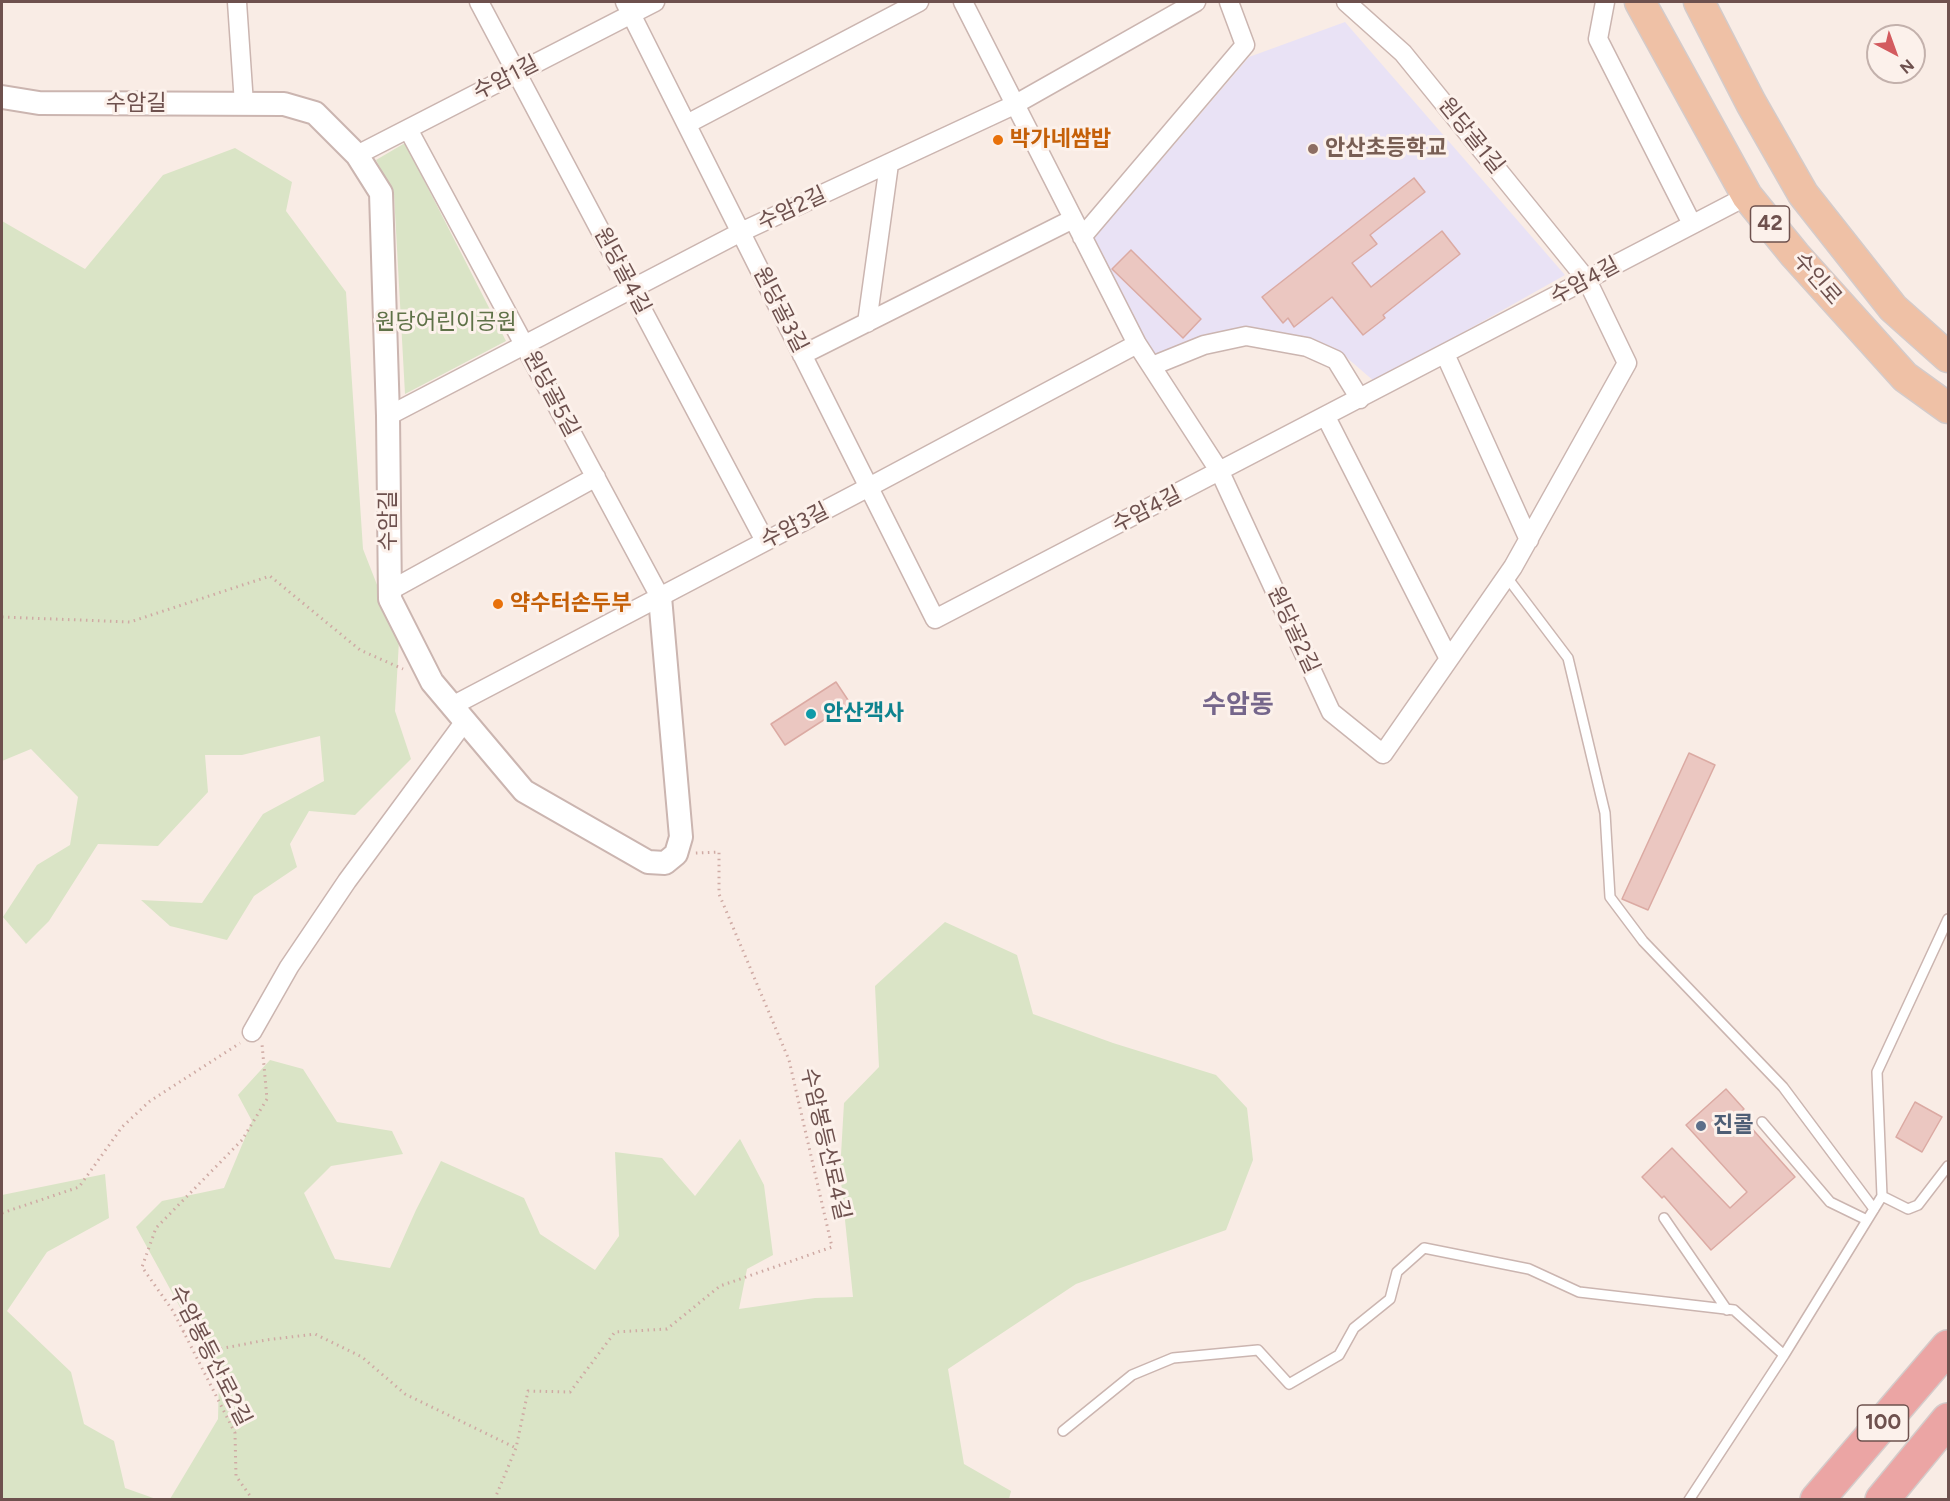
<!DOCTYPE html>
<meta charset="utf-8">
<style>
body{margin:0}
#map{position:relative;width:1950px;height:1501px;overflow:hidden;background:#f9ece5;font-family:Figtree,sans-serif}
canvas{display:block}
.frame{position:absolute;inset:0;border:3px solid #6e514e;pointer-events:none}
.north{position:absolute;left:1866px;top:24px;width:60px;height:60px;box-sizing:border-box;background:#fcf1eb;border:2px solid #c3b1ac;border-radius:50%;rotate:139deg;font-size:16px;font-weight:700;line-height:24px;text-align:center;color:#6e514e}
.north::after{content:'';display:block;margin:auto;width:21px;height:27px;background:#d35b5f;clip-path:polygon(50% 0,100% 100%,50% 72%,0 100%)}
</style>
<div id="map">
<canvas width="1950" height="1501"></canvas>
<div class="frame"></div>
<div class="north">N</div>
</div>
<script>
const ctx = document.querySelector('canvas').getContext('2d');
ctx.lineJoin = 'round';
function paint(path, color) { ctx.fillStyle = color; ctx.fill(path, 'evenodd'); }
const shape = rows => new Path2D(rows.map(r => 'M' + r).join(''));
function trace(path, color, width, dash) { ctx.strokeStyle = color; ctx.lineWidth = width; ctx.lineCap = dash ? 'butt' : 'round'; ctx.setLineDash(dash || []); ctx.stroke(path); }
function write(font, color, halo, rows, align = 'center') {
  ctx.font = font + ' Figtree,"Noto Sans KR",sans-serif'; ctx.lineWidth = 6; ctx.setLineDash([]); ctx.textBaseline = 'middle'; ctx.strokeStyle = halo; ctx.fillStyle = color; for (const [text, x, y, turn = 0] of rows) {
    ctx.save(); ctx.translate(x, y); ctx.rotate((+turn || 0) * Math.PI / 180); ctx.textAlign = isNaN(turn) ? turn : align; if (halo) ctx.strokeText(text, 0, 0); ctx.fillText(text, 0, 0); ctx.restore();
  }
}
const education = shape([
 [1345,22,1565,275,1375,382,1339,351,1274,332,1241,327,1153,356,1091,242,1249,57]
]);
const green = shape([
 [405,143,506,341,405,394,394,194,376,160],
 [235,148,292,182,286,211,346,292,363,549,399,641,395,711,411,759,355,815,309,811,290,844,297,867,254,896,227,940,170,926,141,900,202,903,263,814,324,781,320,736,242,755,205,755,208,792,158,846,98,844,49,921,26,944,3,917,37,865,70,845,78,797,31,749,2,761,2,221,85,269,163,175],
 [945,922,1017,955,1033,1014,1113,1043,1216,1075,1247,1108,1253,1160,1226,1230,1076,1284,948,1369,964,1464,1011,1491,1009,1499,170,1499,218,1419,219,1378,136,1227,162,1201,224,1188,252,1121,238,1095,270,1060,303,1069,337,1122,392,1131,403,1154,331,1166,304,1193,335,1259,390,1268,416,1210,441,1161,524,1198,540,1234,595,1270,619,1236,615,1152,662,1158,695,1196,740,1139,764,1185,773,1255,747,1269,739,1309,815,1298,853,1297,840,1172,844,1103,879,1067,875,986],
 [105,1174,109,1218,47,1252,7,1311,71,1372,84,1424,114,1441,125,1488,156,1499,2,1499,2,1195]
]);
const building = shape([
 [1414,178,1425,192,1370,235,1377,244,1352,263,1371,287,1442,231,1460,254,1383,315,1385,318,1363,335,1332,297,1294,327,1288,318,1283,323,1262,297,1414,178],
 [1131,250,1201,319,1183,338,1112,269,1131,250],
 [836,682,850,703,785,745,771,724,836,682],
 [1689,753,1715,765,1648,910,1622,899,1689,753],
 [1726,1089,1744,1109,1739,1114,1795,1177,1711,1250,1664,1196,1662,1198,1642,1177,1672,1148,1730,1208,1747,1192,1686,1125,1726,1089],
 [1915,1102,1942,1117,1922,1152,1896,1137,1915,1102]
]);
const path = shape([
 [2,617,130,622,270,576,360,650,403,669],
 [2,1213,79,1187,122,1127,150,1101,240,1043],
 [183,1331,219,1349,266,1340,315,1334,362,1357,405,1394,516,1448],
 [253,1500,236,1476,235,1433,173,1311,142,1267,156,1228,242,1140,267,1099,262,1044],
 [497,1500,496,1496,516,1448,528,1391,570,1392,615,1332,667,1329,720,1286,832,1247,789,1060,719,894,719,852,695,853]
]);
const service = shape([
 [1506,576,1568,658,1605,813,1610,897,1643,941,1783,1087,1874,1209],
 [1762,1122,1830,1202,1867,1220],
 [1882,1196,1908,1209,1918,1205,1948,1166],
 [1664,1218,1727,1310],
 [1063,1431,1132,1375,1173,1358,1258,1350,1289,1384,1339,1355,1354,1328,1390,1299,1397,1272,1424,1248,1529,1269,1579,1292,1734,1310,1784,1355],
 [1689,1500,1784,1355,1882,1196,1877,1072,1948,919]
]);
const minor = shape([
 [237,2,244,104],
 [479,2,765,541],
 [625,2,935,619,1747,196],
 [963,2,1137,344,1220,472,1331,712,1383,754,1513,567,1627,363,1587,280,1403,53,1346,2],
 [1605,2,1598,39,1692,224],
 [687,124,919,2],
 [408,129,660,597],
 [357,155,655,2],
 [1082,237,1245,45,1229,2],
 [867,323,889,164],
 [1445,354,1529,540],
 [802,355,1073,219],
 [1152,366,1204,345,1246,336,1307,347,1336,360,1360,399],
 [388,416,741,232,1014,105,1196,2],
 [1326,417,1449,659],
 [389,591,596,477],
 [452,706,869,487,1137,344],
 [252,1032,289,967,347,881,465,721]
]);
const tertiary = shape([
 [2,97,39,103,284,104,315,113,357,155,381,193,388,416,390,599,432,682,524,791,648,862,665,863,676,854,681,837,660,597]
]);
const primary = shape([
 [1640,2,1747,196,1795,255,1905,377,1948,408],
 [1699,2,1751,103,1803,194,1893,308,1948,357]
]);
const motorway = shape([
 [1817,1500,1948,1347],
 [1882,1500,1948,1420]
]);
const markers = [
 [998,140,6,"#e8710a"],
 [1313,149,6,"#8d6e63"],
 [498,604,6,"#e8710a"],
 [811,714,6,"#0f9aa8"],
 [1701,1126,6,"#5c6f8a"]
];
const shields = [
 [1770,224,39],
 [1883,1423,51]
];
const shieldNames = [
 ["42",1770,224],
 ["100",1883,1423]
];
const streetNames = [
 ["수암1길",506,78,-27],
 ["수암길",136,104],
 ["원당골1길",1471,136,51],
 ["수암2길",792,209,-25],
 ["원당골4길",622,271,62],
 ["수인로",1817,279,49],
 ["수암4길",1585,281,-28],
 ["원당골3길",780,310,63],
 ["원당골5길",551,394,62],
 ["수암4길",1147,510,-27],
 ["수암길",389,521,-90],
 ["수암3길",795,526,-27],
 ["원당골2길",1293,630,65],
 ["수암봉등산로4길",825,1144,77],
 ["수암봉등산로2길",210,1356,63]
];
const foodNames = [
 ["박가네쌈밥",1010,140],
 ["약수터손두부",510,604]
];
const educationNames = [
 ["안산초등학교",1325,149]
];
const parkNames = [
 ["원당어린이공원",446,323]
];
const cultureNames = [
 ["안산객사",823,714]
];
const serviceNames = [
 ["진콜",1713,1126]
];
const quarterNames = [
 ["수암동",1238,705]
];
paint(education, '#e9e2f5');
paint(green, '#dae4c6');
paint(building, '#ebc7c1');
trace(building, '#dbaaa3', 1.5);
trace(service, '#cbb5b0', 12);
trace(minor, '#cbb5b0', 21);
trace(tertiary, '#cbb5b0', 26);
trace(primary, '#d4cbca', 33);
trace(motorway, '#d4cbca', 36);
trace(path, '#cfaaa4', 3, [1.5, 4.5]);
trace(service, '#fff', 9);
trace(minor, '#fff', 18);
trace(tertiary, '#fff', 22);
trace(primary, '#efc1a6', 30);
trace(motorway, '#eba5a4', 33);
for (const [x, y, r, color] of markers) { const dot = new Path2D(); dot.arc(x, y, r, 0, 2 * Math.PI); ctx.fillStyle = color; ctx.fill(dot); trace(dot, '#fcf1eb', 2); }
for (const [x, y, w] of shields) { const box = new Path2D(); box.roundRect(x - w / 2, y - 18, w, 36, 4.5); ctx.fillStyle = '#fcf1eb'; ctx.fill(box); trace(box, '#6e514e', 1.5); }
write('bold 21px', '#6e514e', null, shieldNames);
write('22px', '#6e514e', '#fcf1eb', streetNames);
write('bold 22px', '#c56008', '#fcf1eb', foodNames, 'left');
write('bold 22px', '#785e54', '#fcf1eb', educationNames, 'left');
write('22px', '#5f7248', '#fcf1eb', parkNames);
write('bold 22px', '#0d838f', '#fcf1eb', cultureNames, 'left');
write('bold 22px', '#4e5e75', '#fcf1eb', serviceNames, 'left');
write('bold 26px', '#75668b', '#fcf1eb', quarterNames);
</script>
